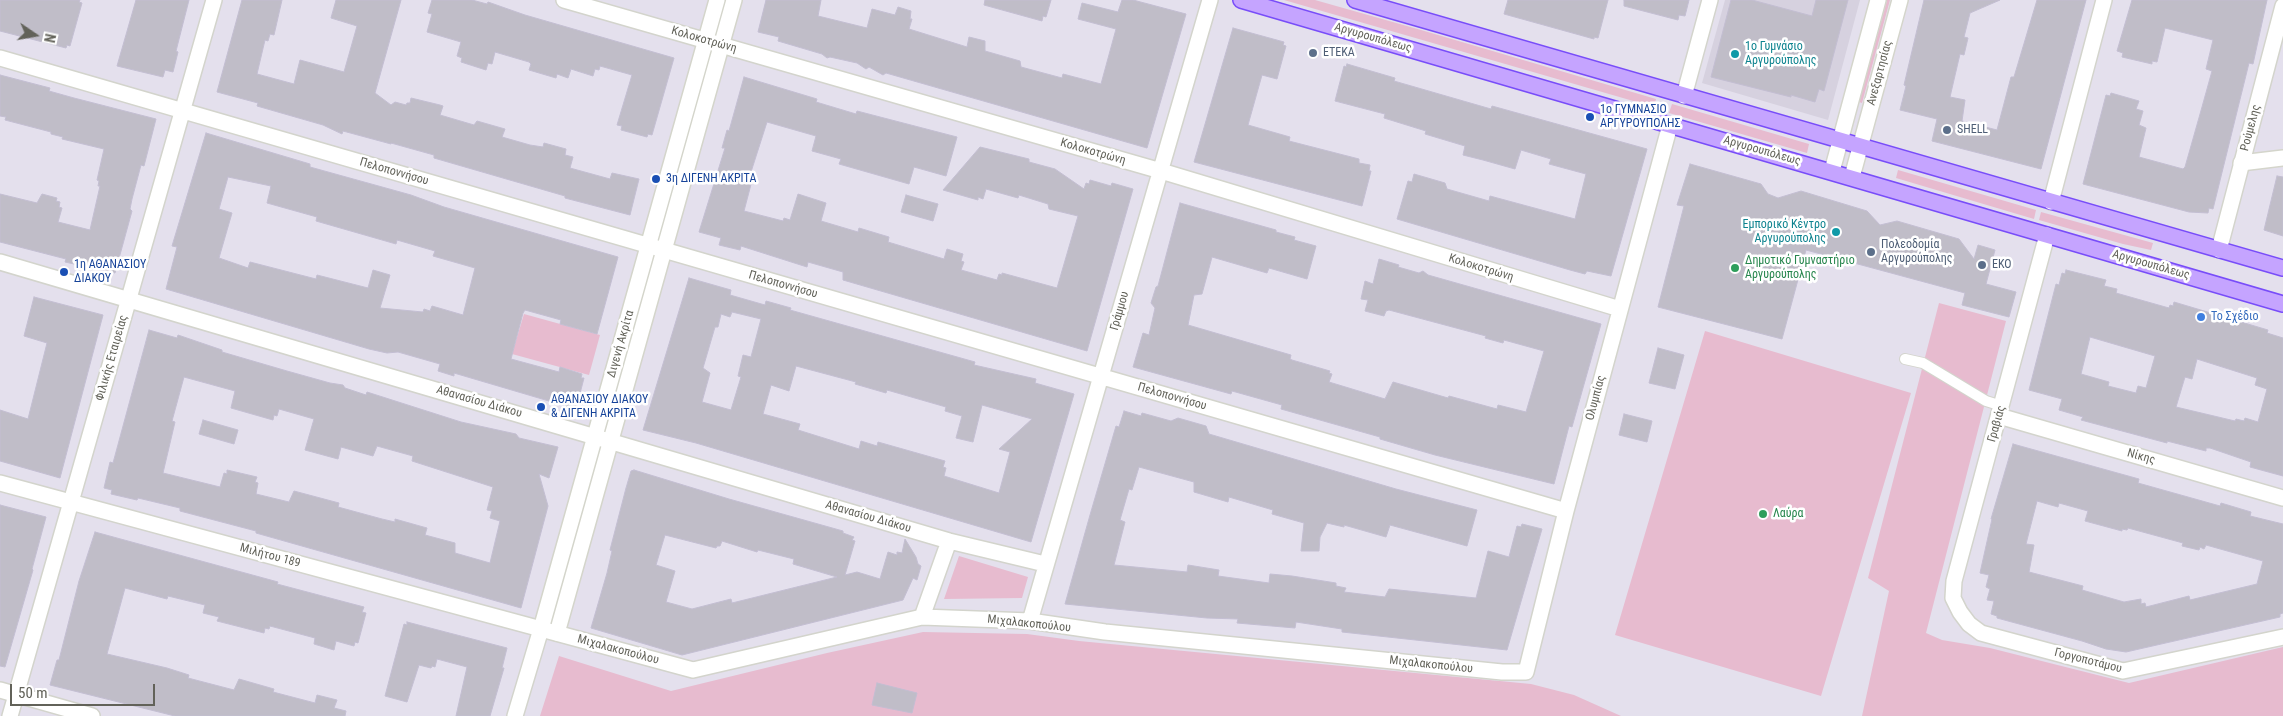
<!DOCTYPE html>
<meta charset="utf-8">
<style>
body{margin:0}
#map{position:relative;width:2283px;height:716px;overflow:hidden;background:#e4e0ed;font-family:"Roboto Condensed",sans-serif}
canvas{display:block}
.north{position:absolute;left:10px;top:10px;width:50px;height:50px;-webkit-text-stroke:4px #fff;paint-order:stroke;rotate:102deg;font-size:14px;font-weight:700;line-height:20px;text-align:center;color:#626259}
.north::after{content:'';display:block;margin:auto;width:18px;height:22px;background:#626259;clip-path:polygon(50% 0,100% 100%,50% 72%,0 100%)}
.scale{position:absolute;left:10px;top:684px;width:145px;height:22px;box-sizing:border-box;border:2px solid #626259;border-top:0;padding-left:6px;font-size:15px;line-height:18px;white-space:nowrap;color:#626259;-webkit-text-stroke:4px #fff;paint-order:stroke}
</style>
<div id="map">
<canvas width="2283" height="716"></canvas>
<div class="north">N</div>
<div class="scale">50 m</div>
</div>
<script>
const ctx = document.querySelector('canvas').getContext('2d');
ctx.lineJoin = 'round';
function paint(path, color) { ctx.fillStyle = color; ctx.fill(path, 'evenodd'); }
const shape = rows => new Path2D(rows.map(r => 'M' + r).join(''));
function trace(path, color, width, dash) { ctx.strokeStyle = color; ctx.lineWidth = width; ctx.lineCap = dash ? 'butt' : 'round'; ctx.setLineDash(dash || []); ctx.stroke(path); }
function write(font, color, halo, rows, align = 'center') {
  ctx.font = font + ' "Roboto Condensed",sans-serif'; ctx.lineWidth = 5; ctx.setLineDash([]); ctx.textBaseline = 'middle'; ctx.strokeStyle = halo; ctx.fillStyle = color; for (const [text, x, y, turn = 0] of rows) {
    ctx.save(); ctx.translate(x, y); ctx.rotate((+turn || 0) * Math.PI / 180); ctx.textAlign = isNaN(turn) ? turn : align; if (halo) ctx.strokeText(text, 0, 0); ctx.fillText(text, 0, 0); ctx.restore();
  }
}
const education = shape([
 [1725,0,1860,0,1828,120,1702,83]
]);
const green = shape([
 [1284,0,1315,0,1421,30,1656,99,1654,107],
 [1887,0,1890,0,1862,103,1859,102],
 [1672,104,1809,144,1807,153,1669,113],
 [1898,170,2036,210,2034,219,1896,178],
 [2041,212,2153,243,2151,250,2123,244,2039,220],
 [1939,303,2006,321,1926,633,1942,640,1990,648,2129,683,2283,647,2283,716,1862,716,1889,591,1868,578],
 [524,314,600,335,589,375,512,354],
 [1705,331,1911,393,1821,696,1615,635],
 [959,556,1028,577,1022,598,944,599],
 [923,632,1027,634,1079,641,1531,684,1574,695,1621,716,540,716,559,656,671,691,827,653]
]);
const building = shape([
 [0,0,80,0,79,2,82,3,70,46,67,45,66,48,0,31,0,0],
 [136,0,189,0,176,51,178,52,173,72,165,70,163,77,117,66,136,0],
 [242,0,282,0,274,35,270,34,268,41,265,40,257,74,294,84,300,60,344,72,357,26,331,18,336,0,401,0,375,93,391,105,395,102,406,105,407,103,410,103,411,98,440,105,443,106,440,115,474,125,477,121,505,129,502,137,530,145,543,147,544,143,566,149,565,155,573,157,570,168,610,179,612,173,639,179,630,215,565,198,565,196,434,158,434,155,391,143,391,144,343,131,342,134,323,125,257,106,258,103,217,92,242,0],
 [432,0,472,0,487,4,488,2,525,15,674,58,652,135,648,134,647,137,621,130,622,126,617,125,632,75,600,66,599,70,595,69,593,76,571,69,568,78,557,74,556,78,529,70,531,64,529,62,495,52,492,64,488,63,486,70,461,62,462,58,457,56,461,42,427,32,432,14,428,13,432,0],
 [766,0,821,0,818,16,867,28,872,9,895,15,898,7,911,11,910,19,912,19,909,29,967,47,969,37,985,41,985,51,1020,61,1021,67,1062,78,1063,74,1101,84,1116,29,1078,19,1082,3,1118,12,1122,0,1133,0,1186,14,1147,148,886,73,883,75,869,67,866,69,857,63,830,57,827,58,822,54,778,41,779,37,758,32,766,0],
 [985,0,1051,0,1046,17,1043,16,1042,21,984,5,985,0],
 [1508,0,1608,0,1598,38,1594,37,1594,39,1504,14,1508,0],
 [1624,0,1689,0,1685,16,1679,15,1678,20,1624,6,1624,0],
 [1731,0,1752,0,1812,16,1816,0,1848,0,1824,91,1819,89,1815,102,1791,95,1791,97,1711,77,1731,0],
 [1924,0,2000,0,1970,13,1964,37,1968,38,1964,55,1960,54,1950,97,1965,100,1962,121,1997,130,2011,77,2014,77,2037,0,2086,0,2041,169,1932,141,1937,119,1900,110,1906,86,1904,85,1924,0],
 [2132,0,2267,0,2253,64,2249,63,2213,209,2209,208,2208,213,2189,212,2083,184,2106,95,2110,96,2111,93,2139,101,2136,109,2143,111,2139,125,2146,128,2139,157,2183,169,2185,167,2202,107,2212,71,2206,69,2213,40,2165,28,2157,62,2152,61,2152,64,2122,57,2123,53,2117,51,2132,0],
 [1233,28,1284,42,1283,45,1286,46,1277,79,1262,75,1248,125,1290,137,1289,141,1359,159,1359,163,1370,165,1369,171,1371,171,1362,206,1194,162,1233,28],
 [1347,64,1395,78,1394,81,1491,109,1492,106,1647,149,1611,276,1587,271,1585,274,1570,270,1397,219,1408,181,1412,182,1414,174,1445,183,1447,189,1489,201,1490,196,1575,219,1586,174,1549,164,1551,159,1521,150,1515,169,1483,160,1463,155,1465,146,1425,134,1426,131,1384,118,1385,114,1335,101,1344,66,1346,67,1347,64],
 [0,75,50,88,49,91,74,98,156,119,144,166,141,165,132,199,130,209,132,211,115,273,65,262,66,259,0,242,0,194,37,203,42,194,57,198,56,201,60,202,59,207,62,208,58,222,90,230,100,186,98,186,99,181,97,180,104,149,62,139,63,137,51,134,51,132,5,120,6,117,0,116,0,75],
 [744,77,817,99,816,102,856,114,857,111,957,137,946,176,914,167,909,184,839,164,841,159,812,151,816,136,767,122,751,172,754,173,744,211,783,221,784,218,790,220,798,194,826,203,821,221,858,232,859,228,889,237,888,242,944,259,947,249,963,254,961,261,964,262,961,270,997,280,999,274,1002,275,1002,273,1057,288,1078,216,1049,209,1048,204,1019,195,1018,198,986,189,983,199,978,197,978,200,943,190,980,147,1029,159,1029,162,1055,169,1084,189,1086,183,1089,184,1090,180,1111,186,1112,183,1133,189,1087,351,843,280,843,272,808,262,807,267,741,246,740,250,719,245,721,238,699,232,725,148,722,148,727,130,729,131,744,77],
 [206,133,310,164,310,167,411,195,444,207,618,257,597,334,560,324,561,320,525,310,523,313,511,359,559,372,560,367,582,374,581,378,584,378,576,409,454,373,454,376,438,371,440,364,398,352,387,353,369,349,166,289,177,247,172,246,206,133],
 [228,177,271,186,267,203,317,217,316,221,396,244,397,240,435,251,433,256,475,268,463,315,432,306,430,311,424,309,423,312,380,308,390,275,373,270,368,288,317,275,316,279,250,262,248,268,219,258,232,213,219,209,228,177],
 [1690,164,1761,184,1768,194,1778,198,1801,191,1867,211,1880,225,1897,221,1959,239,1974,259,1978,245,1995,250,1986,284,2016,292,2009,317,1962,305,1965,293,1806,250,1782,339,1658,307,1684,206,1677,205,1690,164],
 [2277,176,2283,177,2283,236,2264,230,2277,176],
 [906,195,938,204,933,221,901,212,906,195],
 [1180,203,1276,230,1276,232,1295,237,1294,240,1316,246,1307,279,1269,268,1267,273,1212,257,1202,294,1194,295,1188,325,1291,355,1290,359,1292,360,1330,371,1329,373,1332,374,1329,382,1385,399,1393,382,1448,398,1449,396,1497,409,1498,405,1526,412,1544,351,1504,340,1503,343,1485,338,1486,336,1389,310,1386,311,1384,316,1365,311,1368,300,1361,299,1365,281,1373,284,1379,259,1399,265,1398,267,1419,273,1423,271,1428,275,1601,324,1572,427,1569,426,1554,484,1435,455,1380,439,1380,437,1281,409,1282,405,1232,391,1231,394,1133,367,1143,333,1149,335,1155,308,1151,303,1156,287,1158,286,1180,203],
 [2066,270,2106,280,2104,286,2117,289,2116,293,2169,308,2170,305,2173,306,2174,302,2268,330,2267,333,2283,338,2283,476,2250,467,2251,462,2210,448,2206,448,2206,451,2167,441,2167,443,2081,420,2083,417,2059,410,2062,399,2029,390,2056,284,2059,285,2062,273,2065,274,2066,270],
 [2090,337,2155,356,2146,388,2138,386,2136,393,2108,386,2109,382,2081,374,2090,337],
 [2197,359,2257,378,2255,385,2267,389,2258,422,2245,418,2244,421,2236,419,2235,421,2176,407,2185,377,2192,379,2197,359],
 [689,278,731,290,730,295,765,305,766,301,791,308,790,310,975,362,974,365,1036,379,1035,383,1074,394,1031,542,696,443,643,430,689,278],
 [732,312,761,319,751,357,743,355,738,376,741,377,731,410,702,402,710,373,703,368,715,327,718,327,721,314,730,317,732,312],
 [796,366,856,382,855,384,886,393,887,390,946,407,945,411,962,416,956,438,973,442,982,405,1032,419,999,449,1010,452,999,493,944,476,946,468,943,467,945,461,878,442,877,446,861,441,859,449,798,430,800,424,763,414,771,385,789,391,796,366],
 [34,297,103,315,60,478,0,461,0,410,28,419,47,343,24,336,34,297],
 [149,330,177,338,178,335,222,350,222,352,287,371,330,383,343,385,345,388,366,395,367,392,461,422,516,434,519,438,558,447,549,478,539,474,548,506,521,608,256,533,256,531,180,511,180,508,138,498,137,500,111,494,112,490,104,488,110,462,113,463,149,330],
 [184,377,235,391,231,408,273,420,274,415,277,416,279,409,314,419,305,450,338,459,341,447,373,456,377,446,413,456,412,461,493,487,487,510,492,511,490,518,500,521,490,563,455,553,455,543,425,535,427,528,395,519,395,522,382,519,338,507,339,503,294,491,289,502,256,494,258,483,255,482,257,477,227,470,227,474,224,473,220,487,163,473,175,422,172,421,184,377],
 [1658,348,1684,355,1675,389,1649,383,1658,348],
 [1124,411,1141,416,1142,413,1171,421,1178,418,1206,426,1209,434,1396,489,1477,510,1467,546,1390,525,1386,537,1344,525,1344,527,1327,523,1320,537,1319,551,1301,551,1304,523,1272,514,1273,510,1229,497,1228,502,1194,492,1194,482,1139,467,1132,490,1129,489,1120,520,1125,522,1114,565,1187,572,1188,565,1219,570,1218,576,1269,583,1270,574,1292,576,1336,583,1336,586,1346,588,1344,592,1385,597,1389,589,1476,598,1488,551,1509,557,1517,526,1521,527,1522,524,1542,529,1507,650,1342,632,1342,629,1296,622,1295,628,1237,623,1238,619,1207,618,1065,604,1090,515,1116,426,1119,427,1124,411],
 [1624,414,1652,421,1647,442,1619,435,1624,414],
 [203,420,238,430,234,444,199,434,203,420],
 [2013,444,2139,479,2138,483,2220,506,2221,503,2251,512,2250,516,2283,524,2283,613,2280,614,2280,617,2126,652,2106,649,2082,641,1997,618,1997,616,1991,614,1994,601,1987,600,1990,589,1986,587,1989,575,1980,573,1992,519,1991,519,2013,444],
 [2037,501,2058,507,2059,503,2088,511,2085,521,2122,531,2122,529,2127,530,2128,528,2183,543,2182,546,2199,550,2200,547,2204,549,2206,545,2263,561,2257,584,2190,600,2189,596,2146,607,2145,603,2141,604,2141,599,2124,602,2082,590,2083,586,2029,572,2034,545,2026,544,2037,501],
 [634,470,729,499,843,531,843,533,854,537,852,540,855,541,845,575,857,572,880,579,888,552,897,555,897,552,902,553,905,539,916,557,918,564,921,566,917,580,913,578,903,600,682,655,591,628,607,573,612,551,610,550,626,488,631,471,634,470],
 [665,535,716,548,717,546,720,546,722,541,757,552,758,550,794,559,793,564,837,577,732,603,731,599,692,609,666,602,675,571,656,565,665,535],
 [0,505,46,517,32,569,33,570,5,667,0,666,0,505],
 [95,532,278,582,277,584,364,607,362,612,366,613,358,643,355,642,354,646,336,641,334,650,314,644,315,638,270,626,269,629,265,628,264,633,217,621,219,617,203,613,205,605,168,596,167,599,125,588,107,654,167,668,189,675,188,678,234,690,239,679,274,689,273,692,315,703,317,695,337,700,334,708,346,711,345,716,175,716,50,685,57,660,59,660,79,581,95,532],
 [407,622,507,648,502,668,504,668,490,716,456,716,467,667,437,659,435,667,432,666,431,668,419,665,407,702,385,696,404,624,407,625,407,622],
 [877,683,917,693,912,713,872,705,877,683]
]);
const lane = shape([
 [1905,359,1923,363,1986,401,2002,406]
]);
const street = shape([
 [564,0,1161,171,1620,309],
 [0,58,1566,511],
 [1684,96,1710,0],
 [2051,202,2104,0],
 [2047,235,1954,581,1953,598,1960,612,1969,624,1981,633,2123,671,2283,637],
 [2219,250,2283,6],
 [0,262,949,541,1045,564],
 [1999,416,2283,498],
 [0,483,693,670,922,617,1030,621,1105,632,1502,672,1526,672,1566,511,1670,125],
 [922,617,949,541],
 [1030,621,1210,0],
 [0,690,92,716],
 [10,716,214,0],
 [515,716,541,629]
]);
const secondary = shape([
 [2241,163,2283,158],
 [1832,171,1878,0],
 [1852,177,1900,0],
 [541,629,717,0],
 [557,633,734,0]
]);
const primary = shape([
 [1241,0,2283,304],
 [1355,0,2283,268]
]);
const markers = [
 [1313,53,5,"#5c6f8a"],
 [1735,54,5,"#0f9aa8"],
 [1590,117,5,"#1a4fb4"],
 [1947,130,5,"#5c6f8a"],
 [656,179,5,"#1a4fb4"],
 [1836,232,5,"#0f9aa8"],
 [1871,252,5,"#5c6f8a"],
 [1982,265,5,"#5c6f8a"],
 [1735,268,5,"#2e9e5b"],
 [64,272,5,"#1a4fb4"],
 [2201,317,5,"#3f7fe0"],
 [541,407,5,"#1a4fb4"],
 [1763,514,5,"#2e9e5b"]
];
const streetNames = [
 ["Αργυρουπόλεως",1373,38,16],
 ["Κολοκοτρώνη",704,40,16],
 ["Ανεξαρτησίας",1880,73,-75],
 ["Ρούμελης",2251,128,-75],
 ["Αργυρουπόλεως",1762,151,16],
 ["Κολοκοτρώνη",1093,152,16],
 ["Πελοποννήσου",394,172,16],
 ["Αργυρουπόλεως",2151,265,16],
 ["Κολοκοτρώνη",1481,268,17],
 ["Πελοποννήσου",783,285,16],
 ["Γράμμου",1120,311,-74],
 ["Διγενή Ακρίτα",621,344,-74],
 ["Φιλικής Εταιρείας",112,358,-74],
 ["Πελοποννήσου",1172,397,16],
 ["Ολυμπίας",1596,398,-75],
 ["Αθανασίου Διάκου",479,402,16],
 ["Γραβιάς",1997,424,-74],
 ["Νίκης",2141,457,16],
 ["Αθανασίου Διάκου",868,517,16],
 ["Μιλήτου 189",270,556,15],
 ["Μιχαλακοπούλου",1029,624,6],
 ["Μιχαλακοπούλου",618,650,15],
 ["Γοργοποτάμου",2088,661,14],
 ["Μιχαλακοπούλου",1431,665,6]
];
const cultureNames = [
 ["1ο Γυμνάσιο",1745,47],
 ["Αργυρούπολης",1745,61],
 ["Εμπορικό Κέντρο",1826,225,"right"],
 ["Αργυρούπολης",1826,239,"right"]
];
const serviceNames = [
 ["ΕΤΕΚΑ",1323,53],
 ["SHELL",1957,130],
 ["Πολεοδομία",1881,245],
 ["Αργυρούπολης",1881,259],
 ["EKO",1992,265]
];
const transitNames = [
 ["1ο ΓΥΜΝΑΣΙΟ",1600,110],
 ["ΑΡΓΥΡΟΥΠΟΛΗΣ",1600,124],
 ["3η ΔΙΓΕΝΗ ΑΚΡΙΤΑ",666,179],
 ["1η ΑΘΑΝΑΣΙΟΥ",74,265],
 ["ΔΙΑΚΟΥ",74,279],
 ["ΑΘΑΝΑΣΙΟΥ ΔΙΑΚΟΥ",551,400],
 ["& ΔΙΓΕΝΗ ΑΚΡΙΤΑ",551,414]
];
const leisureNames = [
 ["Δημοτικό Γυμναστήριο",1745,261],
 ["Αργυρούπολης",1745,275],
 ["Λαύρα",1773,514]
];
const shopNames = [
 ["Το Σχέδιο",2211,317]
];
paint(education, '#d6d1df');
paint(green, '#e7bbcf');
paint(building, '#c0bdc8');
trace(building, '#c3bed2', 1);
trace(lane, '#d3d4cc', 12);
trace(street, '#d3d4cc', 18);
trace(secondary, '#d4d5cb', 18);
trace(primary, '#784df9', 18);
trace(lane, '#fff', 10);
trace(street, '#fff', 15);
trace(secondary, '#fff', 15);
trace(primary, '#c5a4ff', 15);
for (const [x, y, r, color] of markers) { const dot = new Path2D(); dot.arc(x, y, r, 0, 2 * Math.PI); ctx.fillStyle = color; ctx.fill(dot); trace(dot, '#fff', 2); }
write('12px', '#626259', '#fff', streetNames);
write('12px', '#0d838f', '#fff', cultureNames, 'left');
write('12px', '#4e5e75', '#fff', serviceNames, 'left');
write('12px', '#164399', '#fff', transitNames, 'left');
write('12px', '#27864d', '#fff', leisureNames, 'left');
write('12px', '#366cbe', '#fff', shopNames, 'left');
</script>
